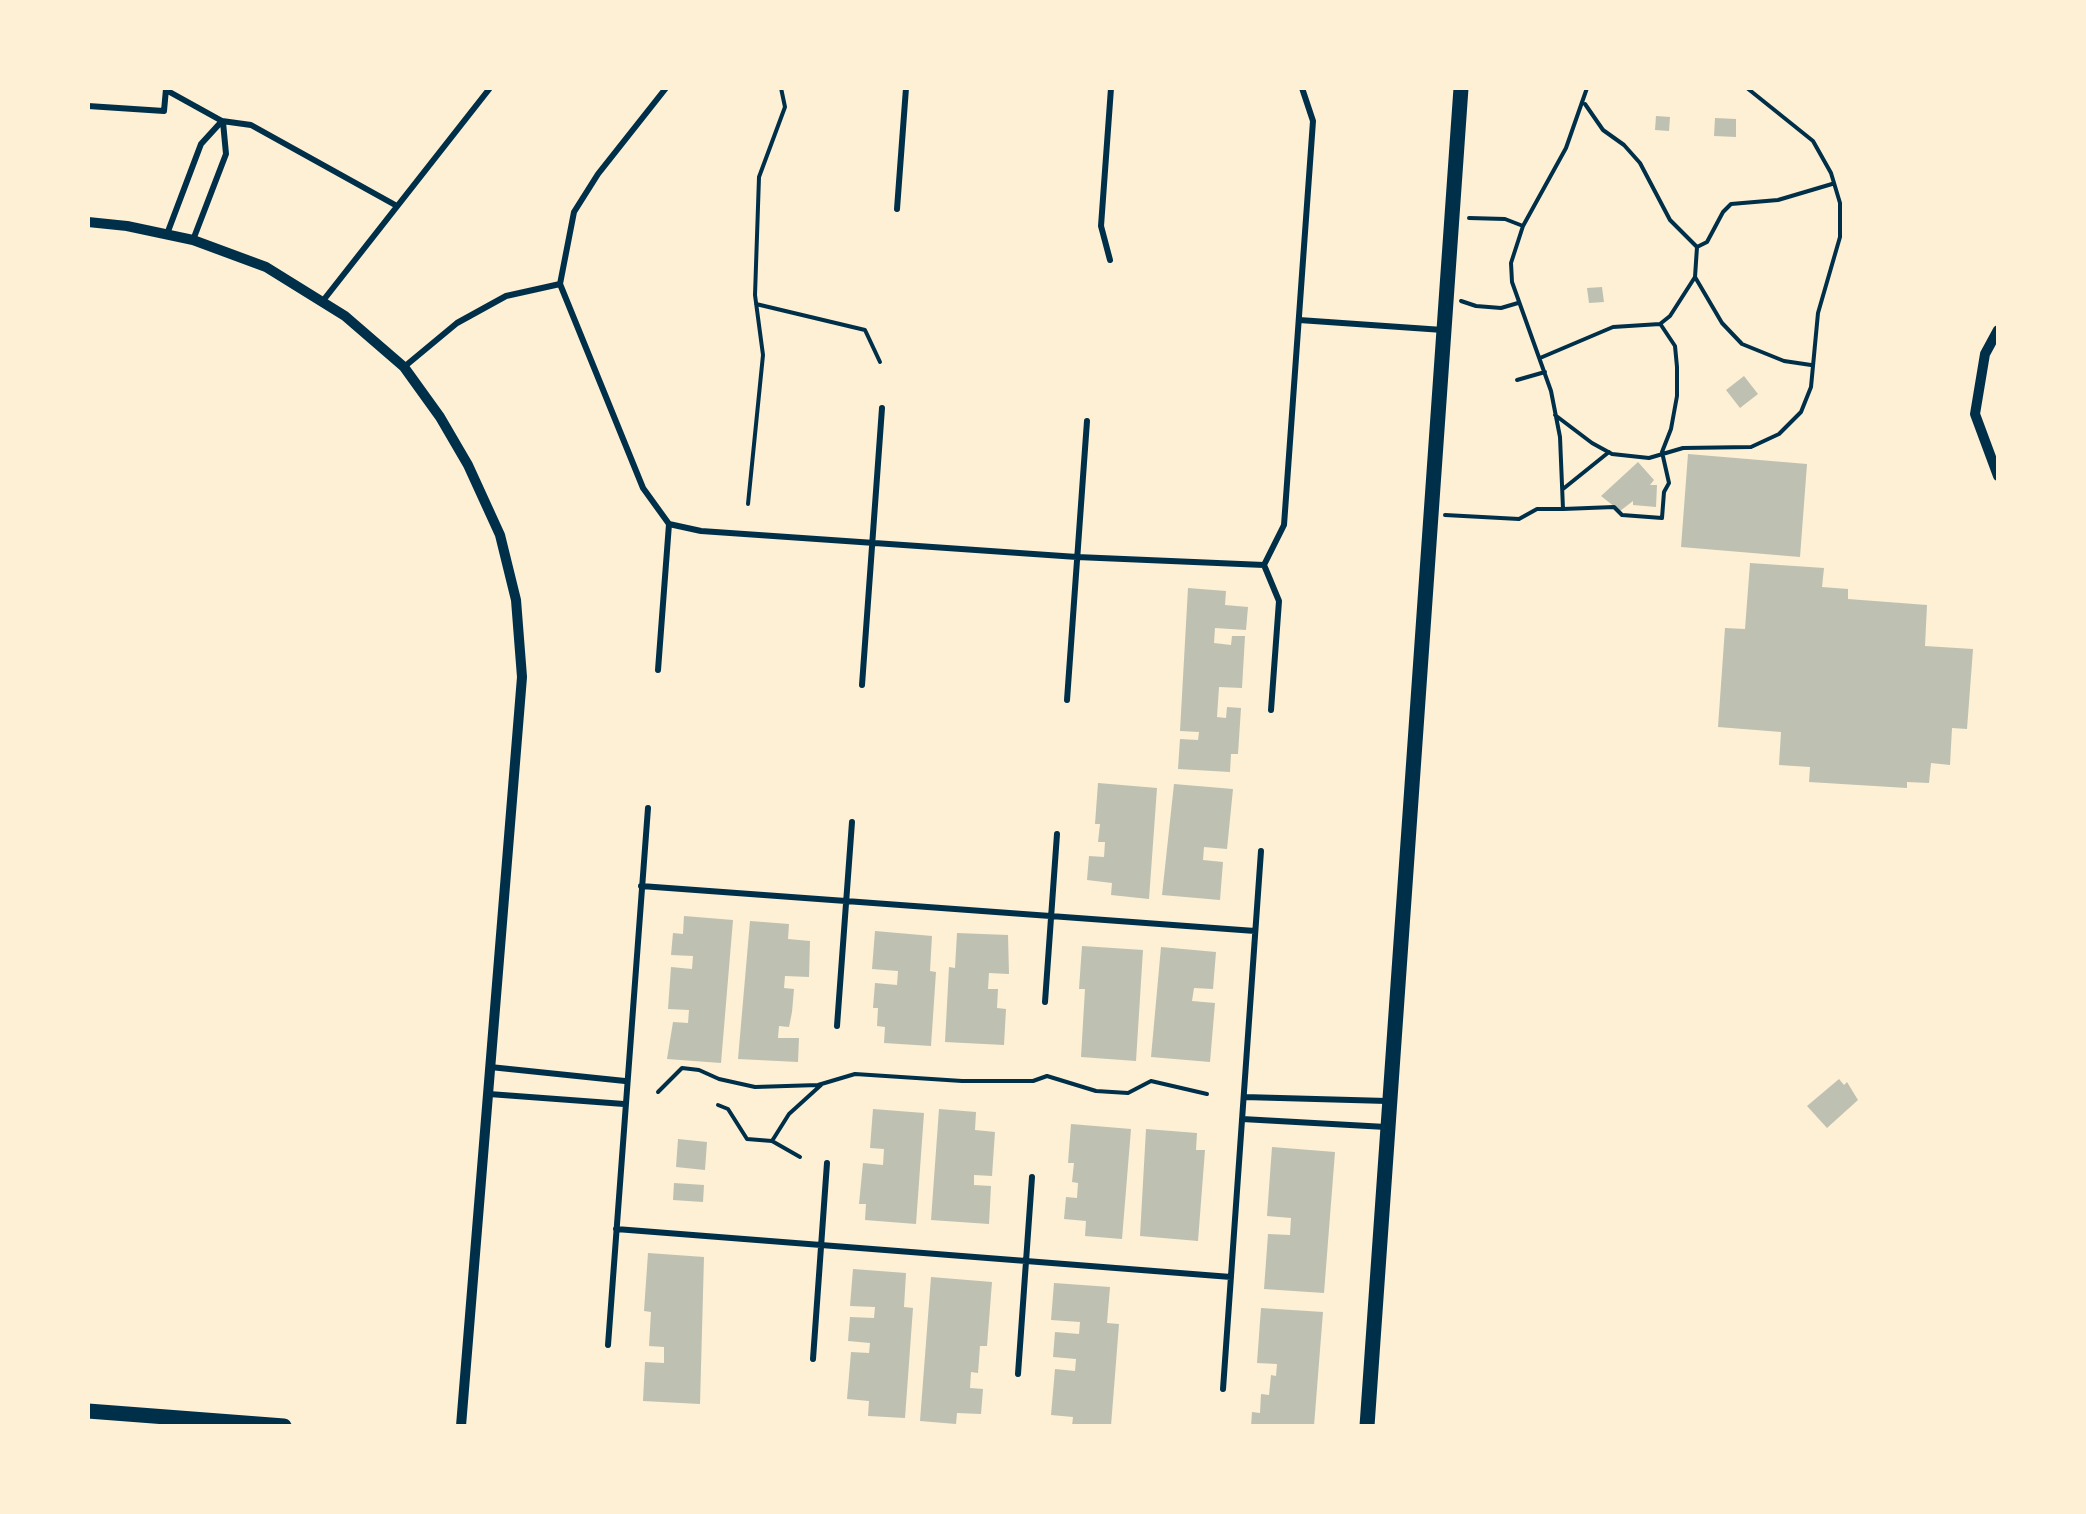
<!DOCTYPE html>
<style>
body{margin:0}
#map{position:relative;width:2086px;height:1514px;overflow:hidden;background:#fdf0d5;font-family:"Space Grotesk",sans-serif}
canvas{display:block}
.frame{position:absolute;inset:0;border:90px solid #fdf0d5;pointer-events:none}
</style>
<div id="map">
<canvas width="2086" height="1514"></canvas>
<div class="frame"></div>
</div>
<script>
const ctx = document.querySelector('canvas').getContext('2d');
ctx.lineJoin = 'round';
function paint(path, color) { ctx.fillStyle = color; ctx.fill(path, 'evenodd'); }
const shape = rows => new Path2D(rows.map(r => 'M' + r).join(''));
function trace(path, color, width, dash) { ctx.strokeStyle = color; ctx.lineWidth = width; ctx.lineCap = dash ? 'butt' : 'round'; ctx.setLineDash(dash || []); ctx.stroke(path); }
const building = shape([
 [1656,116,1670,117,1669,131,1655,130],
 [1715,118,1736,119,1736,137,1714,136],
 [1602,287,1604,302,1589,303,1587,288],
 [1744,376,1758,394,1740,408,1726,390],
 [1688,454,1807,464,1800,557,1681,547],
 [1638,462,1654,480,1650,485,1657,485,1656,507,1633,505,1633,501,1620,511,1601,496],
 [1750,563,1824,568,1822,587,1848,589,1848,599,1927,605,1925,646,1973,649,1967,729,1952,728,1950,765,1931,763,1929,783,1907,782,1907,788,1809,782,1810,767,1779,765,1781,732,1718,727,1725,628,1745,629],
 [1188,588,1226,591,1225,605,1248,607,1246,630,1215,628,1214,643,1231,645,1232,636,1245,636,1242,688,1219,687,1217,717,1226,718,1227,707,1241,708,1238,754,1231,754,1230,772,1178,769,1180,739,1198,740,1199,732,1180,731],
 [1098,783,1157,788,1149,899,1111,895,1112,883,1087,880,1089,856,1104,857,1105,842,1098,842,1100,824,1095,824],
 [1174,784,1233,789,1227,849,1204,847,1203,860,1223,862,1220,900,1162,895],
 [684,916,733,920,721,1063,667,1059,673,1022,688,1023,689,1010,668,1009,671,967,692,969,693,956,671,955,673,933,683,934],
 [750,921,789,924,788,939,810,941,809,977,785,976,784,988,794,989,792,1012,789,1027,779,1026,778,1038,799,1038,798,1062,738,1059],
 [875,931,932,936,930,971,936,972,931,1046,884,1043,885,1027,877,1026,878,1008,873,1008,875,983,897,985,898,971,872,969],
 [957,933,1008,935,1009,974,989,973,988,989,998,989,997,1008,1006,1009,1004,1045,945,1042,949,967,955,968],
 [1082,946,1143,950,1136,1061,1081,1057,1085,989,1079,989],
 [1161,947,1216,952,1213,989,1194,988,1192,1001,1215,1003,1210,1062,1151,1057],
 [1839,1079,1844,1085,1847,1082,1858,1100,1827,1128,1807,1106],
 [873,1109,924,1113,916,1224,865,1220,866,1204,859,1204,863,1163,883,1165,884,1149,870,1148],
 [939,1109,976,1112,975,1130,995,1132,992,1176,974,1175,974,1185,991,1186,989,1224,931,1220],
 [1071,1124,1131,1129,1122,1239,1085,1236,1086,1221,1064,1219,1066,1197,1077,1198,1078,1183,1072,1182,1074,1163,1068,1163],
 [1146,1129,1197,1133,1196,1150,1205,1150,1198,1241,1140,1236],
 [678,1139,707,1142,705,1170,676,1167],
 [1272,1147,1335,1152,1324,1293,1264,1289,1268,1234,1290,1235,1291,1218,1267,1216],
 [674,1183,704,1185,703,1202,673,1200],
 [648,1253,704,1257,700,1404,643,1401,645,1362,664,1363,664,1347,649,1346,651,1312,644,1311],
 [853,1269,906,1273,904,1307,913,1308,905,1418,868,1416,869,1401,847,1399,851,1352,869,1353,870,1343,848,1341,850,1317,874,1318,875,1307,850,1306],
 [931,1277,992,1282,987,1346,980,1346,978,1373,971,1372,970,1388,983,1389,981,1414,957,1413,956,1424,920,1421],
 [1054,1283,1110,1287,1107,1323,1119,1324,1111,1426,1072,1426,1073,1417,1051,1415,1055,1369,1075,1371,1076,1359,1053,1357,1055,1332,1079,1334,1080,1322,1051,1320],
 [1261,1308,1323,1312,1314,1426,1251,1426,1252,1412,1260,1413,1261,1394,1269,1395,1271,1375,1276,1376,1277,1364,1257,1363]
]);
const path = shape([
 [1469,218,1505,219,1523,226],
 [1697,247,1707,242,1723,212,1731,204,1778,200,1832,184],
 [1695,277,1722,323,1742,344,1784,361,1811,365],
 [1461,301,1476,306,1501,308,1518,303],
 [756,304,865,330,880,362],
 [1540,358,1613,327,1660,324,1670,316,1695,277,1697,247,1670,220,1640,163,1624,145,1603,130,1585,104],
 [1517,380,1545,372],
 [1555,415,1592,443,1612,454,1649,458,1683,448,1751,447,1779,434,1801,412,1811,387,1818,313,1840,237,1840,203,1831,173,1813,141,1747,88],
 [1563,489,1609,452],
 [748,504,763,355,755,295,759,177,785,107,781,88],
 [1563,509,1614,507,1622,515,1662,518,1664,492,1669,483,1662,452,1671,429,1677,396,1677,367,1675,346,1661,325],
 [1445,515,1519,519,1537,509,1563,509,1560,437,1551,391,1512,282,1511,263,1523,226,1566,148,1587,88],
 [658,1092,682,1068,699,1070,719,1079,755,1087,818,1085,855,1074,962,1081,1033,1081,1047,1076,1096,1091,1128,1093,1151,1081,1207,1094],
 [718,1105,728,1109,747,1139,772,1141,800,1157],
 [772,1141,789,1114,821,1085]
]);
const service = shape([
 [666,88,598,174,574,212,560,284,643,488,669,524,701,531,1077,557,1264,565],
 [166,90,222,121,251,125,397,206],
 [88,106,164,111,166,89],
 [897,209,906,88],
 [167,234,201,144,222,121],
 [193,240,226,154,223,122],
 [1110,260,1101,226,1111,88],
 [322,302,490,88],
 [1299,320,1443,330],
 [404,367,457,323,506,296,560,284],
 [658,670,669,524],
 [862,685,882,408],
 [1067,700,1087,421],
 [1271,710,1279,601,1264,565,1284,525,1313,121,1302,88],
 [641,886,1255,931],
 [1045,1002,1057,834],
 [837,1026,852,822],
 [490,1067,625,1081],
 [489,1094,624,1104],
 [1244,1097,1387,1101],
 [1242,1119,1386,1127],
 [616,1229,1231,1277],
 [608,1345,648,808],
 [813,1359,827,1163],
 [1018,1374,1032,1177],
 [1223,1389,1261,851]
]);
const minor = shape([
 [88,222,127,226,193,240,266,267,345,316,404,367,440,417,468,465,500,535,516,600,522,677,461,1426],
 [1998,330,1985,354,1975,414,1998,476]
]);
const tertiary = shape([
 [88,1411,284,1426],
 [1367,1426,1461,88]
]);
paint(building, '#bec0b2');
trace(path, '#003049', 4);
trace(service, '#003049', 6);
trace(minor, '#003049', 10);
trace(tertiary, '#003049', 15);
</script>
